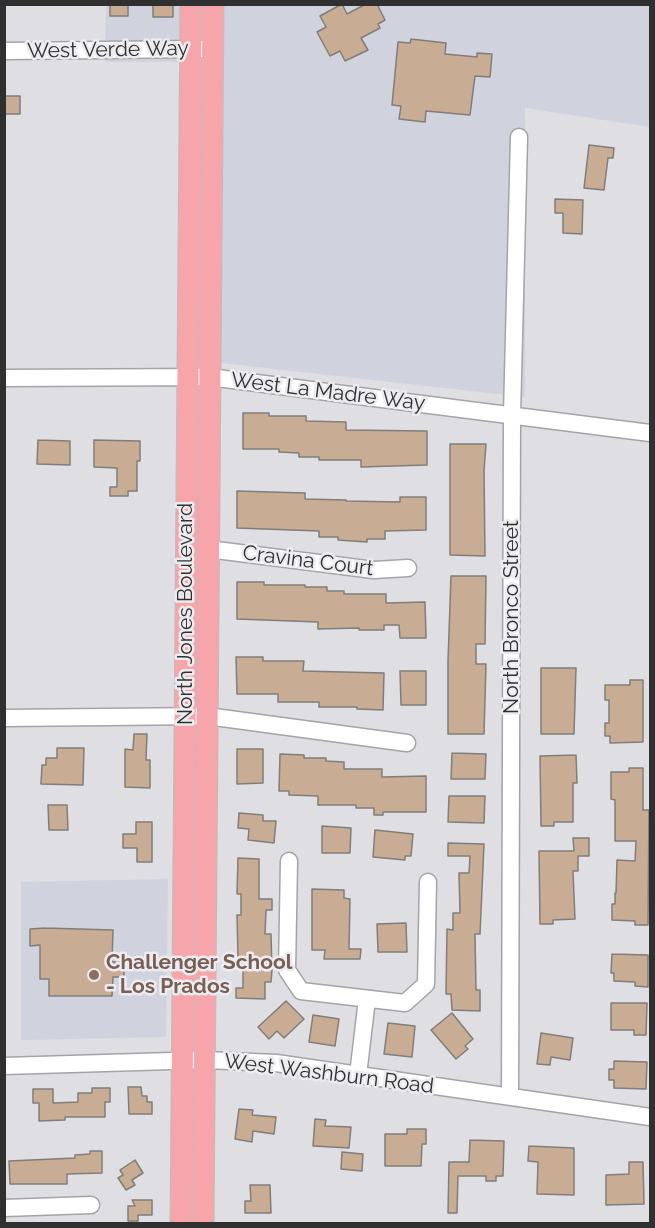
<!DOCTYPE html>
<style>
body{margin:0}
#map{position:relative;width:655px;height:1228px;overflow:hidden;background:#dfdfe3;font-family:Raleway,sans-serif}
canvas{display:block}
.frame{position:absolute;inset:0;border:6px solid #303031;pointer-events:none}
</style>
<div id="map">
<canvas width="655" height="1228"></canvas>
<div class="frame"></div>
</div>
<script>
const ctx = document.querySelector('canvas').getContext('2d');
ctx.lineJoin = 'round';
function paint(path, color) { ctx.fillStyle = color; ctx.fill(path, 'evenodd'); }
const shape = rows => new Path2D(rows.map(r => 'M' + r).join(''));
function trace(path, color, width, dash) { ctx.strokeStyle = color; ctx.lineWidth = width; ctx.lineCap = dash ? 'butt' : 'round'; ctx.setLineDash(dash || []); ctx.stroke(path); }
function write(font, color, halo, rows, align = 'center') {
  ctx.font = font + ' Raleway,sans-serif'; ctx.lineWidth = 5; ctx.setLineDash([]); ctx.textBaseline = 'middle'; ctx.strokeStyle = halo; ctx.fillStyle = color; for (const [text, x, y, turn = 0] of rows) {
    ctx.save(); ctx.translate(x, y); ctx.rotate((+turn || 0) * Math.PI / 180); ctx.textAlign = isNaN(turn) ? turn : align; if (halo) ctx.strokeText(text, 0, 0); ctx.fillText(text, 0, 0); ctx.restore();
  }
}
const built = shape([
 [106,5,650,5,650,127,525,108,525,397,177,358,180,62,105,62],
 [168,879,166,1037,21,1040,21,882]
]);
const building = shape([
 [110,4,128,4,128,16,110,16,110,4],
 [153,4,173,4,173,17,153,17,153,4],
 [342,4,347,14,366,4,377,4,385,20,378,24,380,28,361,38,368,50,345,61,340,51,330,56,317,32,326,27,320,16,342,4],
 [411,39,446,43,445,54,477,57,477,53,492,54,490,77,475,76,470,115,426,111,425,122,399,119,401,106,392,105,398,42,410,43,411,39],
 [4,96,20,96,20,114,4,114,4,96],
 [589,145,614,148,613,158,608,158,604,190,584,188,589,145],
 [555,199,583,200,582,234,563,233,563,213,555,213,555,199],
 [243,413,269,413,269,416,306,416,306,421,346,422,346,430,427,431,427,465,361,467,361,460,319,460,319,457,299,457,299,453,279,452,279,449,243,449,243,413],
 [38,440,70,441,70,465,37,464,38,440],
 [94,440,140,441,140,461,137,461,137,491,128,491,128,496,110,496,110,487,117,487,117,468,94,467,94,440],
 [450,444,486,444,484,471,485,556,450,555,450,444],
 [237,491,305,493,305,499,346,500,346,501,400,502,400,497,426,497,426,530,385,531,385,539,367,539,367,542,338,540,338,537,319,537,319,531,237,528,237,491],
 [451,576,486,576,485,644,476,644,476,664,486,664,484,734,448,734,448,660,451,576],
 [237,582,264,582,264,585,305,585,305,587,327,587,327,591,344,591,344,594,386,594,386,603,425,602,426,638,400,638,399,625,384,625,384,630,359,630,359,628,318,629,318,622,237,619,237,582],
 [236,657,263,657,263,661,304,661,303,671,384,673,383,710,357,709,357,707,319,707,319,702,278,702,278,694,237,694,236,657],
 [541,668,576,668,574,734,541,734,541,668],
 [400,671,426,671,426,705,401,705,400,671],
 [630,680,643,680,643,742,610,743,610,736,605,736,605,723,609,723,609,700,605,700,605,685,630,685,630,680],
 [134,734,147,734,146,760,150,760,150,788,125,787,125,749,133,750,134,734],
 [57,748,84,748,83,785,41,784,42,765,46,765,46,758,57,758,57,748],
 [237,749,263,749,263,783,237,784,237,749],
 [452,753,486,754,485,779,451,779,452,753],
 [280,754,304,755,304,758,326,758,326,761,344,762,344,769,382,769,382,777,426,776,426,812,383,812,383,815,374,815,374,808,356,808,356,805,318,805,318,796,289,795,289,791,279,791,280,754],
 [576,755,577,783,573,783,573,822,554,822,554,826,541,826,540,756,576,755],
 [629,768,643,768,643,810,649,810,648,925,635,925,635,921,612,920,612,904,615,904,615,893,616,893,617,860,635,861,636,841,615,841,615,800,611,799,611,772,629,772,629,768],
 [449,796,485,796,484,823,448,822,449,796],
 [48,805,67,805,68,830,49,830,48,805],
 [239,813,263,815,263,821,276,821,274,843,248,840,249,829,238,828,239,813],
 [136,822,152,822,152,862,137,862,137,848,123,848,123,834,136,834,136,822],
 [322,826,351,828,350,853,322,853,322,826],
 [375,830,413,834,411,856,405,856,405,860,373,857,375,830],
 [573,838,589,838,589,856,578,856,578,871,573,871,575,919,553,920,553,924,540,924,539,851,574,851,573,838],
 [448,843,484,844,480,934,475,934,476,990,480,990,480,1011,452,1010,451,994,446,994,447,929,453,930,453,913,460,913,459,873,469,873,470,856,448,856,448,843],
 [238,858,259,859,259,899,272,899,272,910,266,910,265,934,271,934,272,970,271,982,265,982,265,999,236,998,236,988,243,988,243,966,241,966,241,957,238,957,237,915,241,915,241,894,237,894,238,858],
 [312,889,344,890,344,898,350,899,349,949,361,949,360,959,324,959,325,950,312,950,312,889],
 [406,923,407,952,378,952,377,924,406,923],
 [45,928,113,930,112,962,124,962,124,977,113,977,112,996,49,996,49,979,40,979,40,945,30,946,30,929,45,928],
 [612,954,648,955,648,987,635,986,635,982,614,981,614,973,611,973,612,954],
 [286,1001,304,1019,284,1038,277,1031,269,1039,258,1027,286,1001],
 [611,1003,647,1003,646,1035,634,1035,634,1030,611,1030,611,1003],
 [452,1013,473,1039,465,1046,468,1049,456,1059,431,1030,452,1013],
 [313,1015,339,1019,335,1046,309,1042,313,1015],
 [388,1023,415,1026,412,1057,384,1054,388,1023],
 [541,1033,573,1038,570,1060,551,1057,550,1065,537,1064,541,1033],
 [614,1061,647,1062,646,1089,614,1088,614,1080,609,1080,609,1069,614,1069,614,1061],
 [128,1087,141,1087,142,1096,147,1096,147,1102,152,1102,152,1114,129,1114,128,1087],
 [92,1088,110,1088,110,1102,105,1102,105,1117,65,1117,65,1120,39,1121,39,1103,33,1103,33,1089,53,1089,53,1103,78,1102,78,1093,92,1093,92,1088],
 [239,1109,253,1110,252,1115,276,1117,274,1134,253,1131,252,1142,235,1139,239,1109],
 [315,1119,326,1120,325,1126,351,1127,349,1148,313,1146,315,1119],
 [407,1129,426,1129,426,1144,422,1144,421,1166,385,1166,385,1134,407,1134,407,1129],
 [470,1140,504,1141,503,1176,496,1176,496,1181,486,1181,486,1176,458,1176,457,1213,448,1213,449,1162,469,1162,470,1140],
 [529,1146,574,1148,574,1195,537,1194,538,1162,528,1161,529,1146],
 [90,1151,102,1151,102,1173,67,1174,67,1184,10,1184,9,1161,75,1158,75,1155,90,1154,90,1151],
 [342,1152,363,1154,362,1171,341,1169,342,1152],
 [135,1160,143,1173,132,1180,135,1185,126,1190,118,1178,123,1175,120,1170,135,1160],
 [629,1162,643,1162,644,1204,606,1205,606,1175,629,1174,629,1162],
 [250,1185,270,1185,271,1213,245,1213,245,1201,251,1201,250,1185],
 [132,1200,152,1200,152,1215,138,1215,138,1221,128,1221,128,1206,135,1206,132,1200]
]);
const minor = shape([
 [4,51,202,49],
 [4,378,209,377,650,433],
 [208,549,374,570,408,568],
 [4,718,207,716,407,743],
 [289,861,287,970,301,991,405,1003,426,984,428,882],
 [4,1066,205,1060,276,1063,650,1117],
 [358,1075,367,999],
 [510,1097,512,415,519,137],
 [4,1208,91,1205]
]);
const major = shape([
 [181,1224,191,4],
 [203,1224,213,4]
]);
const markers = [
 [94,975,6,"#8d6e63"]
];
const streetNames = [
 ["West Verde Way",108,50,-1],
 ["West La Madre Way",328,392,7],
 ["Cravina Court",308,561,7],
 ["North Jones Boulevard",186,614,-90],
 ["North Bronco Street",512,617,-90],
 ["West Washburn Road",329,1074,7]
];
const educationNames = [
 ["Challenger School",106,963],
 ["- Los Prados",106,987]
];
paint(built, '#d0d2dd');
paint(building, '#c8ac94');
trace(building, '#807d7a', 1.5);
trace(minor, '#a3a4a8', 19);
trace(major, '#bdbdbd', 23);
trace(minor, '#fff', 16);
trace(major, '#f6a5aa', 21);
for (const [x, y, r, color] of markers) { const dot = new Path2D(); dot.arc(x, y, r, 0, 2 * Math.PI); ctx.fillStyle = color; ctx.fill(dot); trace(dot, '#ececf0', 2); }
write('21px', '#303031', '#ececf0', streetNames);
write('bold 21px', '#785e54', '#ececf0', educationNames, 'left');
</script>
